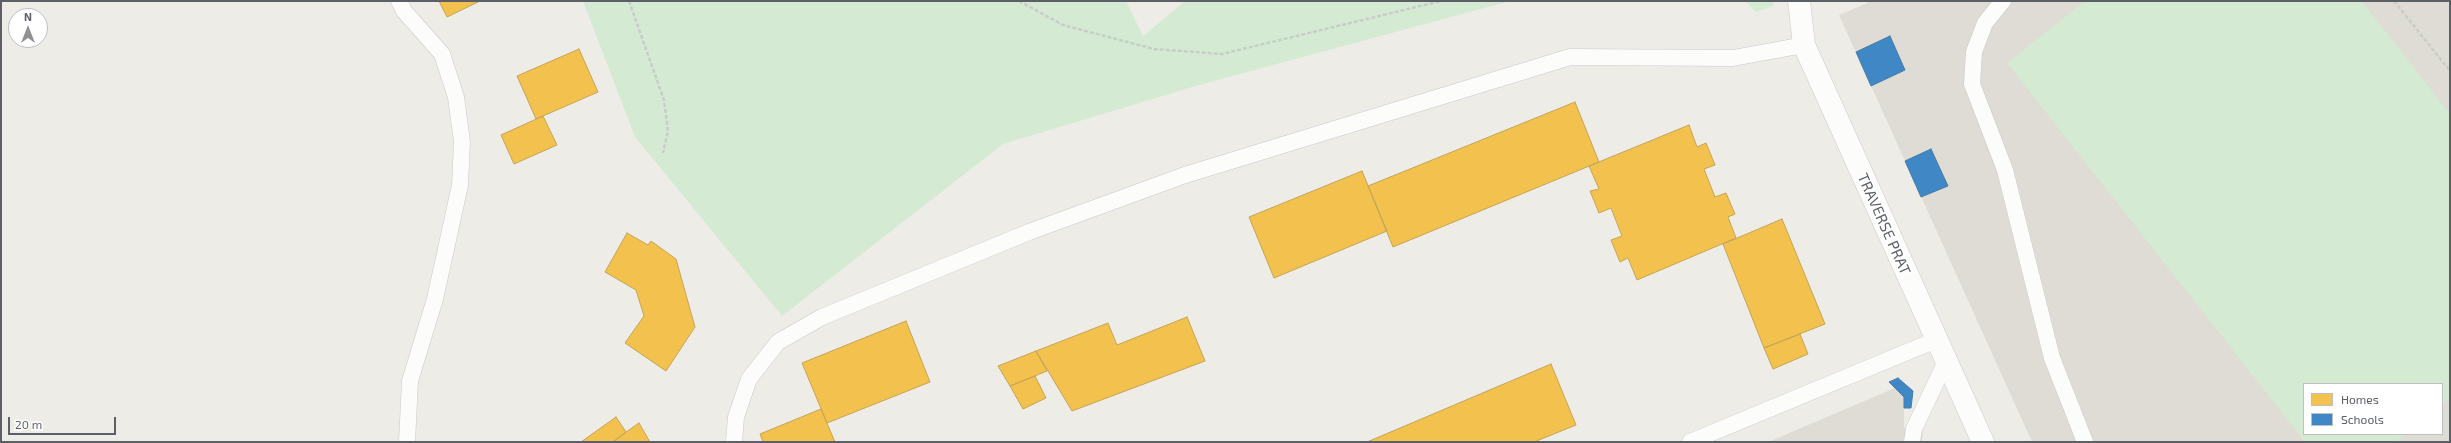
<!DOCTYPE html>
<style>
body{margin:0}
#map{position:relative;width:2451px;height:443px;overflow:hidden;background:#edece7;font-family:"Exo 2",sans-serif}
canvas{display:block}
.frame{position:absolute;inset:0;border:2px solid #5c6066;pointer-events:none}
.legend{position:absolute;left:2303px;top:383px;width:140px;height:52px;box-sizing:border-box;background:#fff;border:1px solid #bebfc2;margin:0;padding:5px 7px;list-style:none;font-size:12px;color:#5c6066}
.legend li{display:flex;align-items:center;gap:8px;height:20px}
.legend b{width:20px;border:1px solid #bebfc2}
.north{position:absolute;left:8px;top:8px;width:40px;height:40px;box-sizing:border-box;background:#fff;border:1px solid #bebfc2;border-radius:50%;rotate:0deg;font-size:11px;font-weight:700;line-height:16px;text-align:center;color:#5c6066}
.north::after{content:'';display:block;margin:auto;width:14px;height:18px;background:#8f9193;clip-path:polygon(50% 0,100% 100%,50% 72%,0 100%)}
.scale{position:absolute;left:8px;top:417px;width:108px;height:18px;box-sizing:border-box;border:2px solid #5c6066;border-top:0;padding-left:5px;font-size:12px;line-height:14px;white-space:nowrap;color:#5c6066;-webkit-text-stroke:3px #fff;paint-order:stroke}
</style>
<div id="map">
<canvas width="2451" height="443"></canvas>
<div class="frame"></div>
<ul class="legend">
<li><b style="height:11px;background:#f2c14e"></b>Homes</li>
<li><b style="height:11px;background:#3f88c5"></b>Schools</li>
</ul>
<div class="north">N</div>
<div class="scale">20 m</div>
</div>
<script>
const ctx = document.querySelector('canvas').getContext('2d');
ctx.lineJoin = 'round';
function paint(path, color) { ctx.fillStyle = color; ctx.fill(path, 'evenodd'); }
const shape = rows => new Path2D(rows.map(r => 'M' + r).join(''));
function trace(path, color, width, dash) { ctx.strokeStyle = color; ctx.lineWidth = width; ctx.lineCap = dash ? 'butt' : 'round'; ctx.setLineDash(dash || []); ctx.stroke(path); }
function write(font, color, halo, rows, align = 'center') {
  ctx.font = font + ' "Exo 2",sans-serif'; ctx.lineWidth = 4; ctx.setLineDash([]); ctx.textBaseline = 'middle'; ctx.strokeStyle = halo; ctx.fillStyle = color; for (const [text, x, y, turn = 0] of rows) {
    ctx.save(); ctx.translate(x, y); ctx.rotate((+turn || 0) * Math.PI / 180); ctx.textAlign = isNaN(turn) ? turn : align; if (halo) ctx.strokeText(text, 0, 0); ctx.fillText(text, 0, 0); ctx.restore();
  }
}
const education = shape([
 [1872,1,2450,1,2450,442,2032,442,1839,15],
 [2304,384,2442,384,2442,434,2304,434],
 [1895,388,1904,397,1904,428,1923,431,1922,442,1768,442]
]);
const green = shape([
 [583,1,1126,1,1143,36,1185,1,1510,1,1199,85,1003,144,782,316,635,137],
 [1745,1,1774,1,1773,6,1756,12],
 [2085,1,2362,1,2450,114,2450,398,2442,405,2442,384,2304,384,2304,434,2406,434,2396,442,2305,442,2007,63]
]);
const homes = shape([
 [439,1,480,1,447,17,439,1],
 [579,49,598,92,536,119,517,76,579,49],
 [1575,102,1599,162,1393,247,1368,186,1575,102],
 [543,116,557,145,514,164,501,135,543,116],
 [1689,125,1697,147,1706,143,1715,165,1704,169,1715,197,1726,193,1735,214,1728,217,1736,238,1637,280,1628,258,1620,262,1611,240,1622,236,1611,208,1599,213,1590,191,1599,189,1589,166,1689,125],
 [1362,171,1387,231,1274,278,1249,217,1362,171],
 [1782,219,1825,324,1764,348,1723,244,1782,219],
 [627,233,648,245,651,241,676,259,695,327,666,371,625,343,644,316,636,290,605,272,627,233],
 [1187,317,1205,361,1072,411,1036,351,1108,323,1117,345,1187,317],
 [906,321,930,382,827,423,802,363,906,321],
 [1800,334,1808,354,1773,369,1764,348,1800,334],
 [1036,351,1047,371,1010,386,998,366,1036,351],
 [1551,364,1576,425,1534,442,1367,442,1551,364],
 [1035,376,1046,398,1023,409,1010,386,1035,376],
 [821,409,835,442,763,442,760,434,821,409],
 [616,417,626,432,613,442,581,442,616,417],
 [639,423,650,442,613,442,626,432,639,423]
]);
const schools = shape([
 [1890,36,1905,70,1871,86,1856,52,1890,36],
 [1931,149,1948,186,1921,197,1905,161,1931,149],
 [1898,378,1913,391,1911,408,1904,408,1904,397,1889,382,1898,378]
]);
const path = shape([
 [629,1,664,100,668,131,663,153],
 [1019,1,1063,25,1154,49,1222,54,1441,1],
 [2394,1,2450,71]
]);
const lane = shape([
 [399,1,404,11,442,54,456,97,462,142,460,185,435,299,410,381,407,442],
 [2003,1,1985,23,1974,52,1972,84,2005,170,2052,358,2085,442],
 [734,442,736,417,749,379,778,342,822,317,1029,232,1185,175,1570,57,1733,58,1804,45],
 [1690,442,1936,340],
 [1912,442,1914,429,1946,361]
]);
const street = shape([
 [1799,1,1804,45,1983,442]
]);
const streetNames = [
 ["TRAVERSE PRAT",1884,224,66]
];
paint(education, '#dedcd5');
paint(green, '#d4ead2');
paint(homes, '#f2c14e');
trace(homes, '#c5a455', 1);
paint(schools, '#3f88c5');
trace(schools, '#487ca8', 1);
trace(lane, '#c9c9c8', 17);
trace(street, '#c9c9c8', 23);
trace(path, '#c9cdca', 2.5, [4, 2]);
trace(lane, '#fcfcfb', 16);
trace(street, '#fcfcfb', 22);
write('15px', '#5c6066', '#fff', streetNames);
</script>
